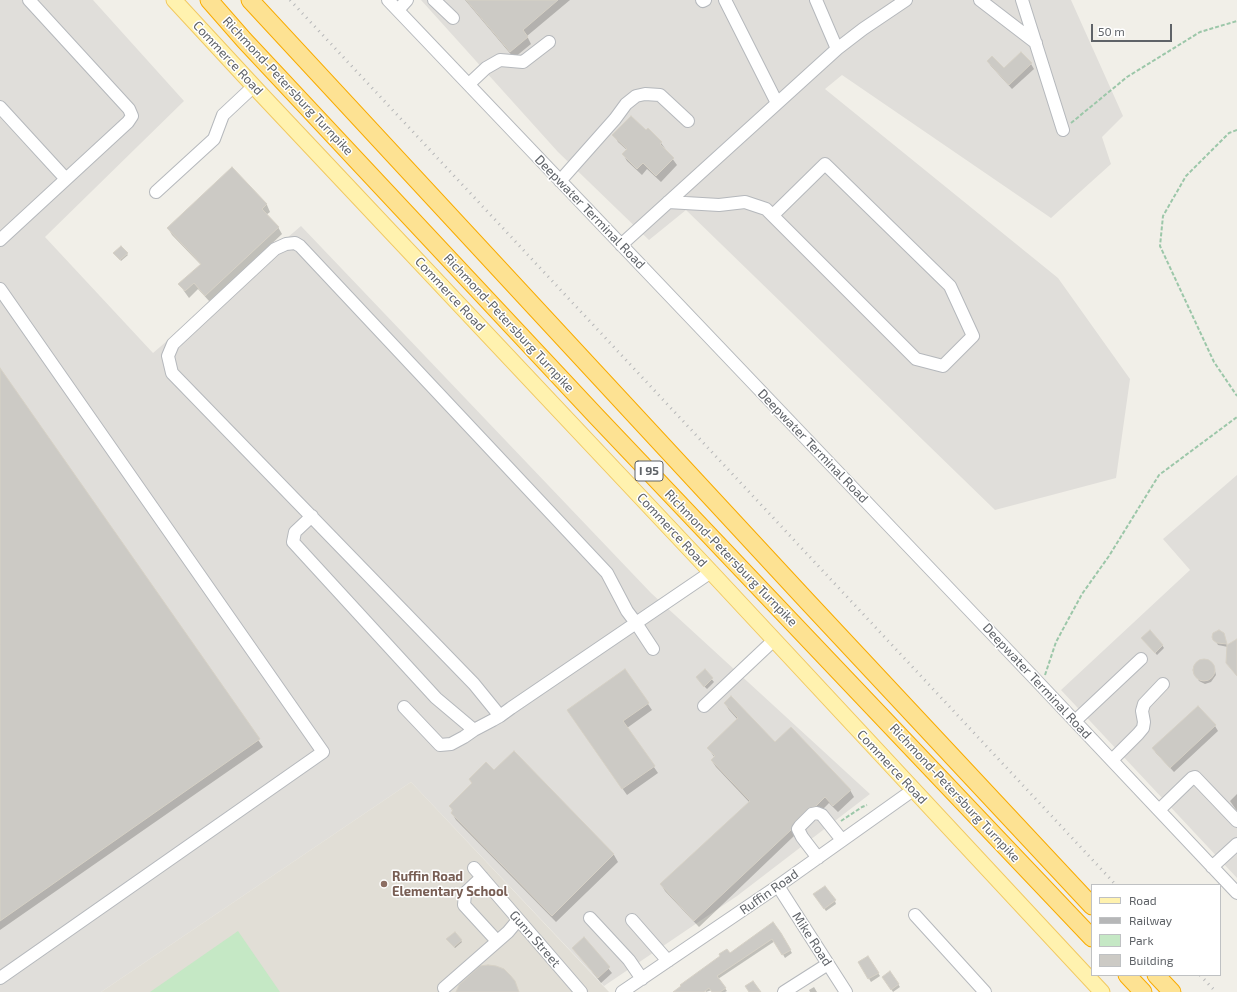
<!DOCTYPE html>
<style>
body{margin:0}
#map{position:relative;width:1237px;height:992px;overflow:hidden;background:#f1efe8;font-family:"Exo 2",sans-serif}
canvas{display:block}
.legend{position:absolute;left:1091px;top:884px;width:130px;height:92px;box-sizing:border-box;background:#fff;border:1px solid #bfc1c3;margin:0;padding:5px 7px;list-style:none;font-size:12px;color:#5f6368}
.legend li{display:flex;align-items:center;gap:8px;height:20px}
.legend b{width:20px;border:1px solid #bfc1c3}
.scale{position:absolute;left:1091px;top:24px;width:81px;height:18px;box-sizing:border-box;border:2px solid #5f6368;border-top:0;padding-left:5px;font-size:12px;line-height:14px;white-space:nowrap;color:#5f6368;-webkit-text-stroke:3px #fff;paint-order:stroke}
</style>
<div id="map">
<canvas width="1237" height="992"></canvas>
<ul class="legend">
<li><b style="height:5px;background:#fff2af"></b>Road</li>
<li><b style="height:5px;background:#b6b7b8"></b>Railway</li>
<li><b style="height:11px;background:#c5e8c5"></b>Park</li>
<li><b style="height:11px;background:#cccac5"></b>Building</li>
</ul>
<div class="scale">50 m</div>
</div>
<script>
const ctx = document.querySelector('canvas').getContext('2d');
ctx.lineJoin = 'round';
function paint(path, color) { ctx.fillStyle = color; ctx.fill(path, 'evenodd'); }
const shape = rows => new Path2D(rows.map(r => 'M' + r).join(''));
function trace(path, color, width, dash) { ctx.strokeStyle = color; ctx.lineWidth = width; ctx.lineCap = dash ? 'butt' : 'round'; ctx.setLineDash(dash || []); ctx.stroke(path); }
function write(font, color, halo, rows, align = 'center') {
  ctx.font = font + ' "Exo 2",sans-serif'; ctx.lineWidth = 3; ctx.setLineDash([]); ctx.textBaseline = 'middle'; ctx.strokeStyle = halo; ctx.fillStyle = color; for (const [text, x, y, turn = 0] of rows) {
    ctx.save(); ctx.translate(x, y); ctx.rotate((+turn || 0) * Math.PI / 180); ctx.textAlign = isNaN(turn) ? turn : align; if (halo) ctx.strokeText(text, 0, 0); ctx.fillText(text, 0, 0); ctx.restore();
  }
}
const industrial = shape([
 [0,0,93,0,184,101,45,237,153,353,301,226,651,593,870,794,737,896,604,986,411,782,101,992,0,992],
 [421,0,1071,0,1123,116,1102,137,1111,164,1051,218,842,75,825,89,1058,278,1130,379,1116,478,995,510,686,210,649,240,558,152],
 [1237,475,1237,878,1061,690,1190,570,1163,539]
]);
const education = shape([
 [411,782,609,992,101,992]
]);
const green = shape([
 [238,931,280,992,150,992]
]);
const shadow = shape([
 [465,0,570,0,527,36,531,44,514,58],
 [988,61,1004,69,1031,64,1034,69,1012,89,991,66],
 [648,130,661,143,677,165,661,182,647,169,642,175,627,161,623,154,627,150,618,142,614,135,646,132],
 [232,168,267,205,270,212,266,215,278,227,282,234,210,302,198,289,189,298,179,284,201,265,172,235,168,228],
 [115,254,127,254,128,255,121,261],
 [0,370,263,747,0,930],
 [1224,636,1227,646,1237,640,1237,676,1230,667,1228,647,1218,645,1213,637],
 [1142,638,1162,645,1164,648,1157,655],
 [1203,661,1211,663,1215,671,1216,675,1211,682,1205,684,1199,681,1194,672,1194,669,1197,663],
 [625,670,652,710,627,728,658,773,627,795,568,711],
 [705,671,714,682,707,689,699,681],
 [725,703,775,744,850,790,854,797,838,812,829,803,820,812,797,829,794,836,699,927,665,891,661,884,750,803,716,767,712,761,715,758,708,748,738,720,729,710],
 [1198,707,1215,726,1218,731,1174,772,1156,753,1154,749],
 [514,753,614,855,618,862,556,922,456,820,452,813,453,812,450,806,473,784,470,779,494,772],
 [1237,794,1237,811,1230,801],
 [816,897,835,901,836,904,826,911],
 [774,923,792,953,785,958,775,941,718,979,727,991,725,992,713,992,712,990,706,992,704,989,699,992,675,992],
 [454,933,462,942,455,948,448,940],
 [584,939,612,973,601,983,574,948],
 [868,957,880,976,871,982,859,962],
 [890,973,900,987,893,992,884,977],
 [814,987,817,992,810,992,809,990]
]);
const building = shape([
 [466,0,558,0,523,30,528,37,510,52,466,0],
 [1021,52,1032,63,1009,85,987,61,992,56,1004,68,1021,52],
 [631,116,646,130,648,128,662,142,660,144,674,158,656,176,643,163,637,169,622,154,627,149,612,135,631,116],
 [232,167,267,204,262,209,279,227,205,296,194,283,185,291,178,284,201,264,167,228,232,167],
 [121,246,128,253,120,260,113,253,121,246],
 [0,368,260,739,0,921,0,368],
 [1150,630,1163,645,1155,653,1141,638,1150,630],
 [1219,630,1224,633,1227,644,1217,643,1213,640,1212,637,1213,633,1219,630],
 [1237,639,1237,676,1226,663,1227,645,1237,639],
 '1193 670a11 11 0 1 1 22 0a11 11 0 1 1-22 0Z',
 [625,669,649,703,623,721,655,766,622,789,567,710,625,669],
 [705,669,713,678,704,687,696,677,705,669],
 [731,696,775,742,791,727,851,790,833,806,825,797,816,806,807,809,794,822,791,830,694,921,660,884,750,801,711,760,715,756,707,748,738,718,724,703,731,696],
 [1198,706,1216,725,1170,768,1152,748,1198,706],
 [514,751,614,854,552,916,451,813,453,810,449,806,472,783,469,779,486,762,494,770,514,751],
 [825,886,836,900,824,909,813,894,825,886],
 [773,922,781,933,791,950,782,955,772,939,717,976,726,988,720,992,712,992,709,988,704,992,673,992,681,986,680,985,720,956,719,954,727,949,730,953,773,922],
 [455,932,462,940,454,947,446,939,455,932],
 [584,937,610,967,598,978,572,948,584,937],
 [868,956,879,973,868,979,858,962,868,956],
 [488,965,496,966,504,969,510,975,515,981,519,992,456,992,459,985,480,966,488,965],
 [890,971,899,984,891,990,882,977,890,971],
 [753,981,761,992,749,992,745,986,753,981]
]);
const path = shape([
 [1071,123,1127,77,1200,32,1237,21],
 [1237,130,1229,133,1186,176,1163,216,1160,246,1214,362,1237,396],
 [1045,675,1056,642,1082,594,1109,556,1159,475,1237,417],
 [841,821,862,807,867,805]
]);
const minor = shape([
 [388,0,1036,680,1237,893],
 [434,0,453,18],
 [702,0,703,1,705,0],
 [725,0,777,103],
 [980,0,1036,43],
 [1022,0,1063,130],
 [398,10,407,0],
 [837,49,863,29,906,0],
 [469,84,486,68,500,60,523,62,549,42],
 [0,107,66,179],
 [560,181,615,119,626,104,636,96,645,94,660,95,688,121],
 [156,192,214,139,223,115,254,86],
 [668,202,719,205,745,202,766,209,916,359,943,366,973,336,950,286,825,164,773,215],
 [0,240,128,122,132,116,129,109,29,0],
 [621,245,837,49,816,0],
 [0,289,323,752,0,978],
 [312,516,295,532,293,542,436,698,474,730],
 [653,649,636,623,711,572],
 [704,706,774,640],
 [404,707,440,745,451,744,464,737,474,730,493,720,500,716,511,708,636,623,627,611,607,573,300,246,295,243,286,244,275,249,173,344,168,356,172,373,474,684,500,716],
 [1075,721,1141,659],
 [1112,760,1138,734,1143,728,1144,722,1142,711,1144,704,1163,684],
 [1159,810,1192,778,1195,777,1237,821],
 [818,858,802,837,798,829,800,826,812,814,817,813,822,815,842,840],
 [1212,867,1237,844],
 [474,868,581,992],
 [482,877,465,893,464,905,497,941],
 [778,886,846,992],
 [915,915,985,992],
 [590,918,629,960,642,979],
 [632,920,668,961],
 [444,988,508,932,518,920],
 [622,992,778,886,913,790],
 [784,992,828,964]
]);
const major = shape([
 [174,0,260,93,711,572,1102,992]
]);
const highway = shape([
 [209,0,244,40,596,416,1092,938],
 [250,0,806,600,1092,906],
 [1127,975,1143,992],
 [1156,975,1172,992]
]);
const rail = shape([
 [290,0,1116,885],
 [1200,975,1216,992]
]);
const markers = [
 [384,884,4,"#8d6e63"]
];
const shields = [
 [649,471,28]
];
const shieldNames = [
 ["I 95",649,471]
];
const streetNames = [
 ["Commerce Road",228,58,47],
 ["Richmond-Petersburg Turnpike",288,86,47],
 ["Deepwater Terminal Road",590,212,46],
 ["Commerce Road",450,294,47],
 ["Richmond-Petersburg Turnpike",509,323,47],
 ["Deepwater Terminal Road",813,446,46],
 ["Commerce Road",672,530,47],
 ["Richmond-Petersburg Turnpike",731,558,46],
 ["Deepwater Terminal Road",1037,681,47],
 ["Commerce Road",892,767,47],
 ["Richmond-Petersburg Turnpike",955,793,47],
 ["Ruffin Road",769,892,-35],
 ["Gunn Street",535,939,49],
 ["Mike Road",812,939,57]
];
const educationNames = [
 ["Ruffin Road",392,877],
 ["Elementary School",392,892]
];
paint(industrial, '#e0deda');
paint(education, '#e1ded6');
paint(green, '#c5e8c5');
paint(shadow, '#0003');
paint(building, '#cccac5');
trace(building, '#d6d1c6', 1);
trace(minor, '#b5b8bc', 14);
trace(major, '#f2c960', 17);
trace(highway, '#f9ab00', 19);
trace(path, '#9cc7a9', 2, [4, 2]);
trace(minor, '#fff', 12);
trace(major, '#fff2af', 15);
trace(highway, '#fde293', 17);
trace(rail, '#b6b7b8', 3, [1, 5]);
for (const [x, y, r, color] of markers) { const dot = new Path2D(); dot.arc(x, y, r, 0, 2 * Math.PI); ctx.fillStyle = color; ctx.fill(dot); trace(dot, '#fff', 1.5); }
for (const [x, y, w] of shields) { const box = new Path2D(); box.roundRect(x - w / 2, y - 10, w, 20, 3); ctx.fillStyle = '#fff'; ctx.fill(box); trace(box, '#5f6368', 1); }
write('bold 12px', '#5f6368', null, shieldNames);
write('13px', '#5f6368', '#fff', streetNames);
write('bold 13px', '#785e54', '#fff', educationNames, 'left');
</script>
